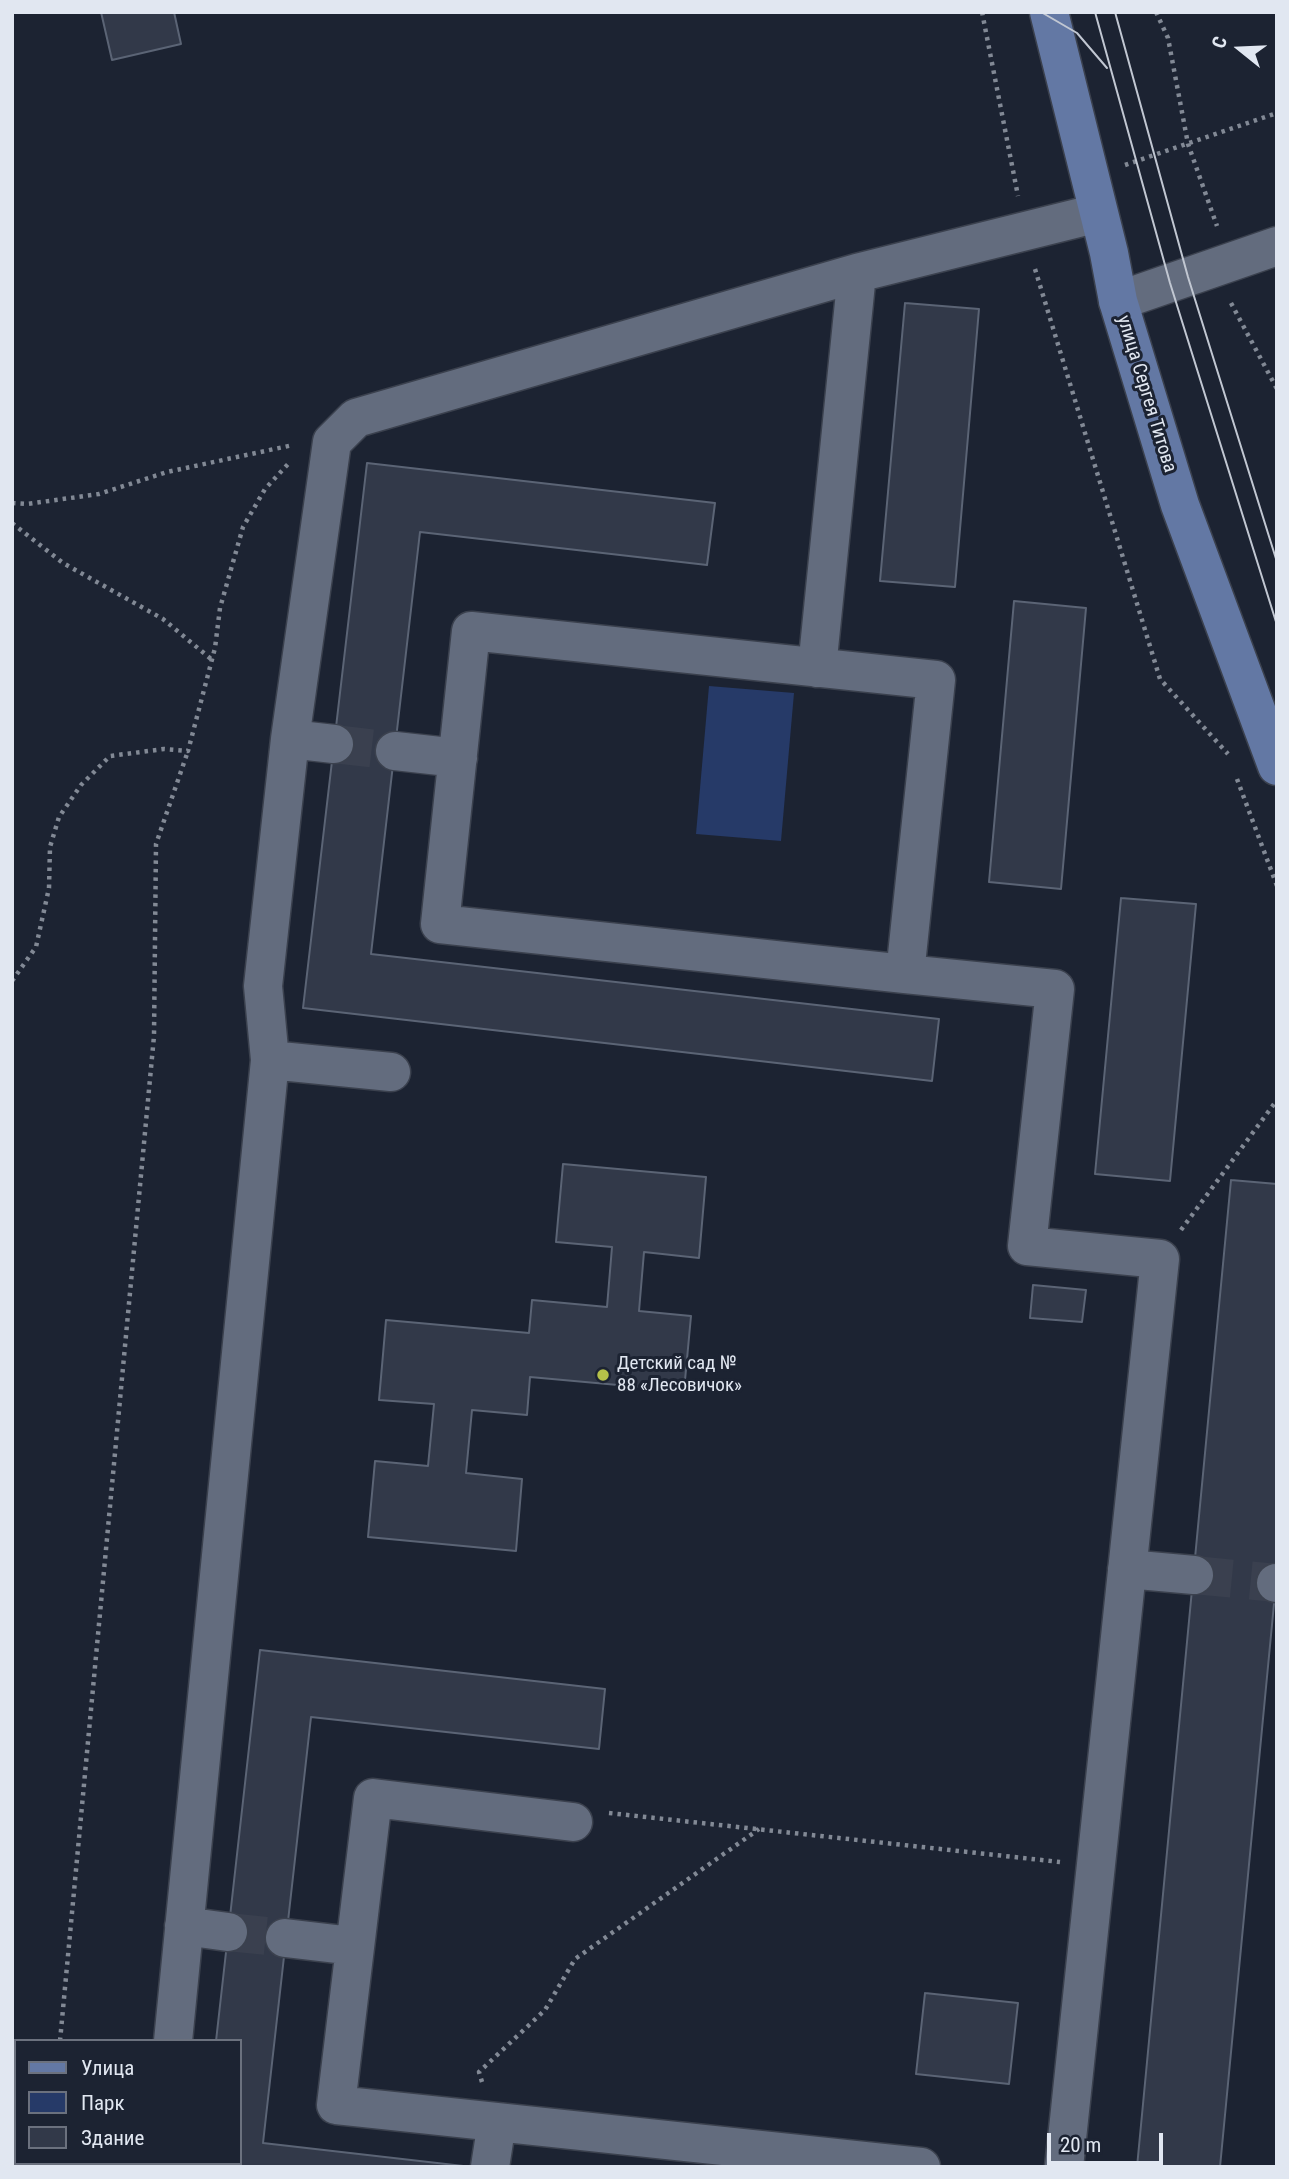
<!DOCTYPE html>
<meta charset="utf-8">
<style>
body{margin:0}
#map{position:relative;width:1289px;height:2179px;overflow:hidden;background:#1c2332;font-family:"Roboto Condensed",sans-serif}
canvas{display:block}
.frame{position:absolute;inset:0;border:14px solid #e1e7f1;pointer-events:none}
.legend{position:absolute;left:14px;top:2039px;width:228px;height:126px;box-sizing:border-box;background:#1c2332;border:2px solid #6b717e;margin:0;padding:9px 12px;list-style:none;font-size:21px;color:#e1e7f1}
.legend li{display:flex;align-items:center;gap:14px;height:35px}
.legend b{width:35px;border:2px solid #6b717e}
.north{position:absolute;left:1205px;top:14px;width:70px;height:70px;-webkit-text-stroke:5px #1c2332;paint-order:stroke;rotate:288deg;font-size:19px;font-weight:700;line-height:28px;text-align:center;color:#e1e7f1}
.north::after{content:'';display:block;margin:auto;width:24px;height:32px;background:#e1e7f1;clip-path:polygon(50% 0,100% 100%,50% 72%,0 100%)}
.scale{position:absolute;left:1047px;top:2133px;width:116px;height:32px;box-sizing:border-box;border:4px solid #e1e7f1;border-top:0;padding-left:9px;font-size:21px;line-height:24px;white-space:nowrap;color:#e1e7f1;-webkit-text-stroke:5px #1c2332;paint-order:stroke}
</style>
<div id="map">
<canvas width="1289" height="2179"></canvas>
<div class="frame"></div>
<ul class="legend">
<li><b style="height:9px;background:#6378a4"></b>Улица</li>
<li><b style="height:19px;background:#263a68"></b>Парк</li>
<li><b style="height:19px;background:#323949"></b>Здание</li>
</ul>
<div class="north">С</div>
<div class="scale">20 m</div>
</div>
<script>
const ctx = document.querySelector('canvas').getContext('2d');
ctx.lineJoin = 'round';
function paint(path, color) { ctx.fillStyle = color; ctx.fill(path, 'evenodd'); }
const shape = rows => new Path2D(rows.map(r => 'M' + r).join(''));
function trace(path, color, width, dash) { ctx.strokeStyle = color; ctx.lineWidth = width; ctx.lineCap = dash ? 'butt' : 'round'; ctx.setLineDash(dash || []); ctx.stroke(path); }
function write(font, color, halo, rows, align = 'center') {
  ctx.font = font + ' "Roboto Condensed",sans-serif'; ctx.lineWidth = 6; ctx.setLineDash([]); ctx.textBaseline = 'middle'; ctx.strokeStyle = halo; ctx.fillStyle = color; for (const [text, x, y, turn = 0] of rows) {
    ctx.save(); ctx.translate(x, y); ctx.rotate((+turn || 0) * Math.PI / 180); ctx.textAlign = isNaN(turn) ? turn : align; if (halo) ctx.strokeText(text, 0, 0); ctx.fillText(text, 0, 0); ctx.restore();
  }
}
const green = shape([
 [709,686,794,693,781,841,696,834]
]);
const building = shape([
 [101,12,174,12,181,44,112,60,101,12],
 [905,303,979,309,955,587,880,581,905,303],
 [367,463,715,503,707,565,420,532,371,954,939,1019,932,1081,303,1008,367,463],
 [1014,601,1086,608,1061,889,989,882,1014,601],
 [1121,898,1196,904,1170,1181,1095,1174,1121,898],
 [563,1164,706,1177,699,1258,644,1252,639,1311,691,1316,684,1391,530,1377,527,1415,472,1410,466,1473,522,1479,516,1551,368,1537,375,1461,428,1466,434,1404,379,1400,386,1320,529,1333,532,1300,607,1307,612,1247,556,1242,563,1164],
 [1231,1180,1277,1184,1276,1583,1220,2167,1137,2167,1231,1180],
 [1033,1285,1086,1290,1082,1322,1030,1318,1033,1285],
 [260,1650,605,1689,599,1749,311,1717,263,2143,472,2167,202,2167,202,2163,240,2163,240,2041,216,2041,260,1650],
 [925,1993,1018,2003,1009,2084,916,2074,925,1993]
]);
const minorTunnel = shape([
 [334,744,395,751],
 [1194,1575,1276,1583],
 [228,1932,285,1938]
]);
const path = shape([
 [982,12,1018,196],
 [1156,12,1168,38,1188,144,1217,226],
 [1125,165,1277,113],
 [1035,269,1160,679,1228,754],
 [1231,303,1277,389],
 [12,503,27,504,99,494,167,472,293,445],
 [12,523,63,563,163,619,211,659],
 [1237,779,1277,886],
 [12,981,36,947,49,888,50,847,59,817,81,785,110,756,164,749,188,751,215,648,220,608,243,527,265,489,290,462],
 [1181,1230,1277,1100],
 [609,1813,1060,1862],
 [60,2041,154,1036,156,844,188,751],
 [482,2082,479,2072,545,2010,575,1959,759,1829],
 [48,2167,48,2163]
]);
const minor = shape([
 [1118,301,1277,246],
 [817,668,857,273],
 [290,739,334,744],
 [395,751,458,758],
 [905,974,936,680,471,631,440,924,905,974,1055,989,1027,1246,1160,1259,1064,2167],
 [270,1060,391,1072],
 [1127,1569,1194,1575],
 [1276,1583,1277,1583],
 [573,1822,373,1798,336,2105,921,2167],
 [184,1926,228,1932],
 [285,1938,353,1946],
 [173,2041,270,1060,263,986,290,739,332,442,356,418,857,273,1098,213],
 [160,2167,161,2163],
 [490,2167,497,2122]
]);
const major = shape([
 [1049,12,1109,253,1118,301,1180,505,1277,766]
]);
const tram = shape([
 [1041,12,1077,33,1107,68],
 [1095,12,1170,283,1277,625],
 [1115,12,1188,277,1277,562]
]);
const markers = [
 [603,1375,7,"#b6c149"]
];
const streetNames = [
 ["улица Сергея Титова",1146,394,73]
];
const poiNames = [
 ["Детский сад №",617,1364],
 ["88 «Лесовичок»",617,1386]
];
paint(green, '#263a68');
paint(building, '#323949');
trace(building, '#5b6475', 2);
trace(minorTunnel, '#3a404f', 38, [38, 19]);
trace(minor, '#3b414e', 41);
trace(major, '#3b414e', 41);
trace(path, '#828995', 4.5, [3.5, 5]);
trace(minor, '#636c7e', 38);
trace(major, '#6378a4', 38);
trace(tram, '#c1c7d2', 2);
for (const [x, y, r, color] of markers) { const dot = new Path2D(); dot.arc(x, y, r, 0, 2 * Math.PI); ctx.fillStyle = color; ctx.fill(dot); trace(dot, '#1c2332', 2.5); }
write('19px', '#e1e7f1', '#1c2332', streetNames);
write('19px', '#e1e7f1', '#1c2332', poiNames, 'left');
</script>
